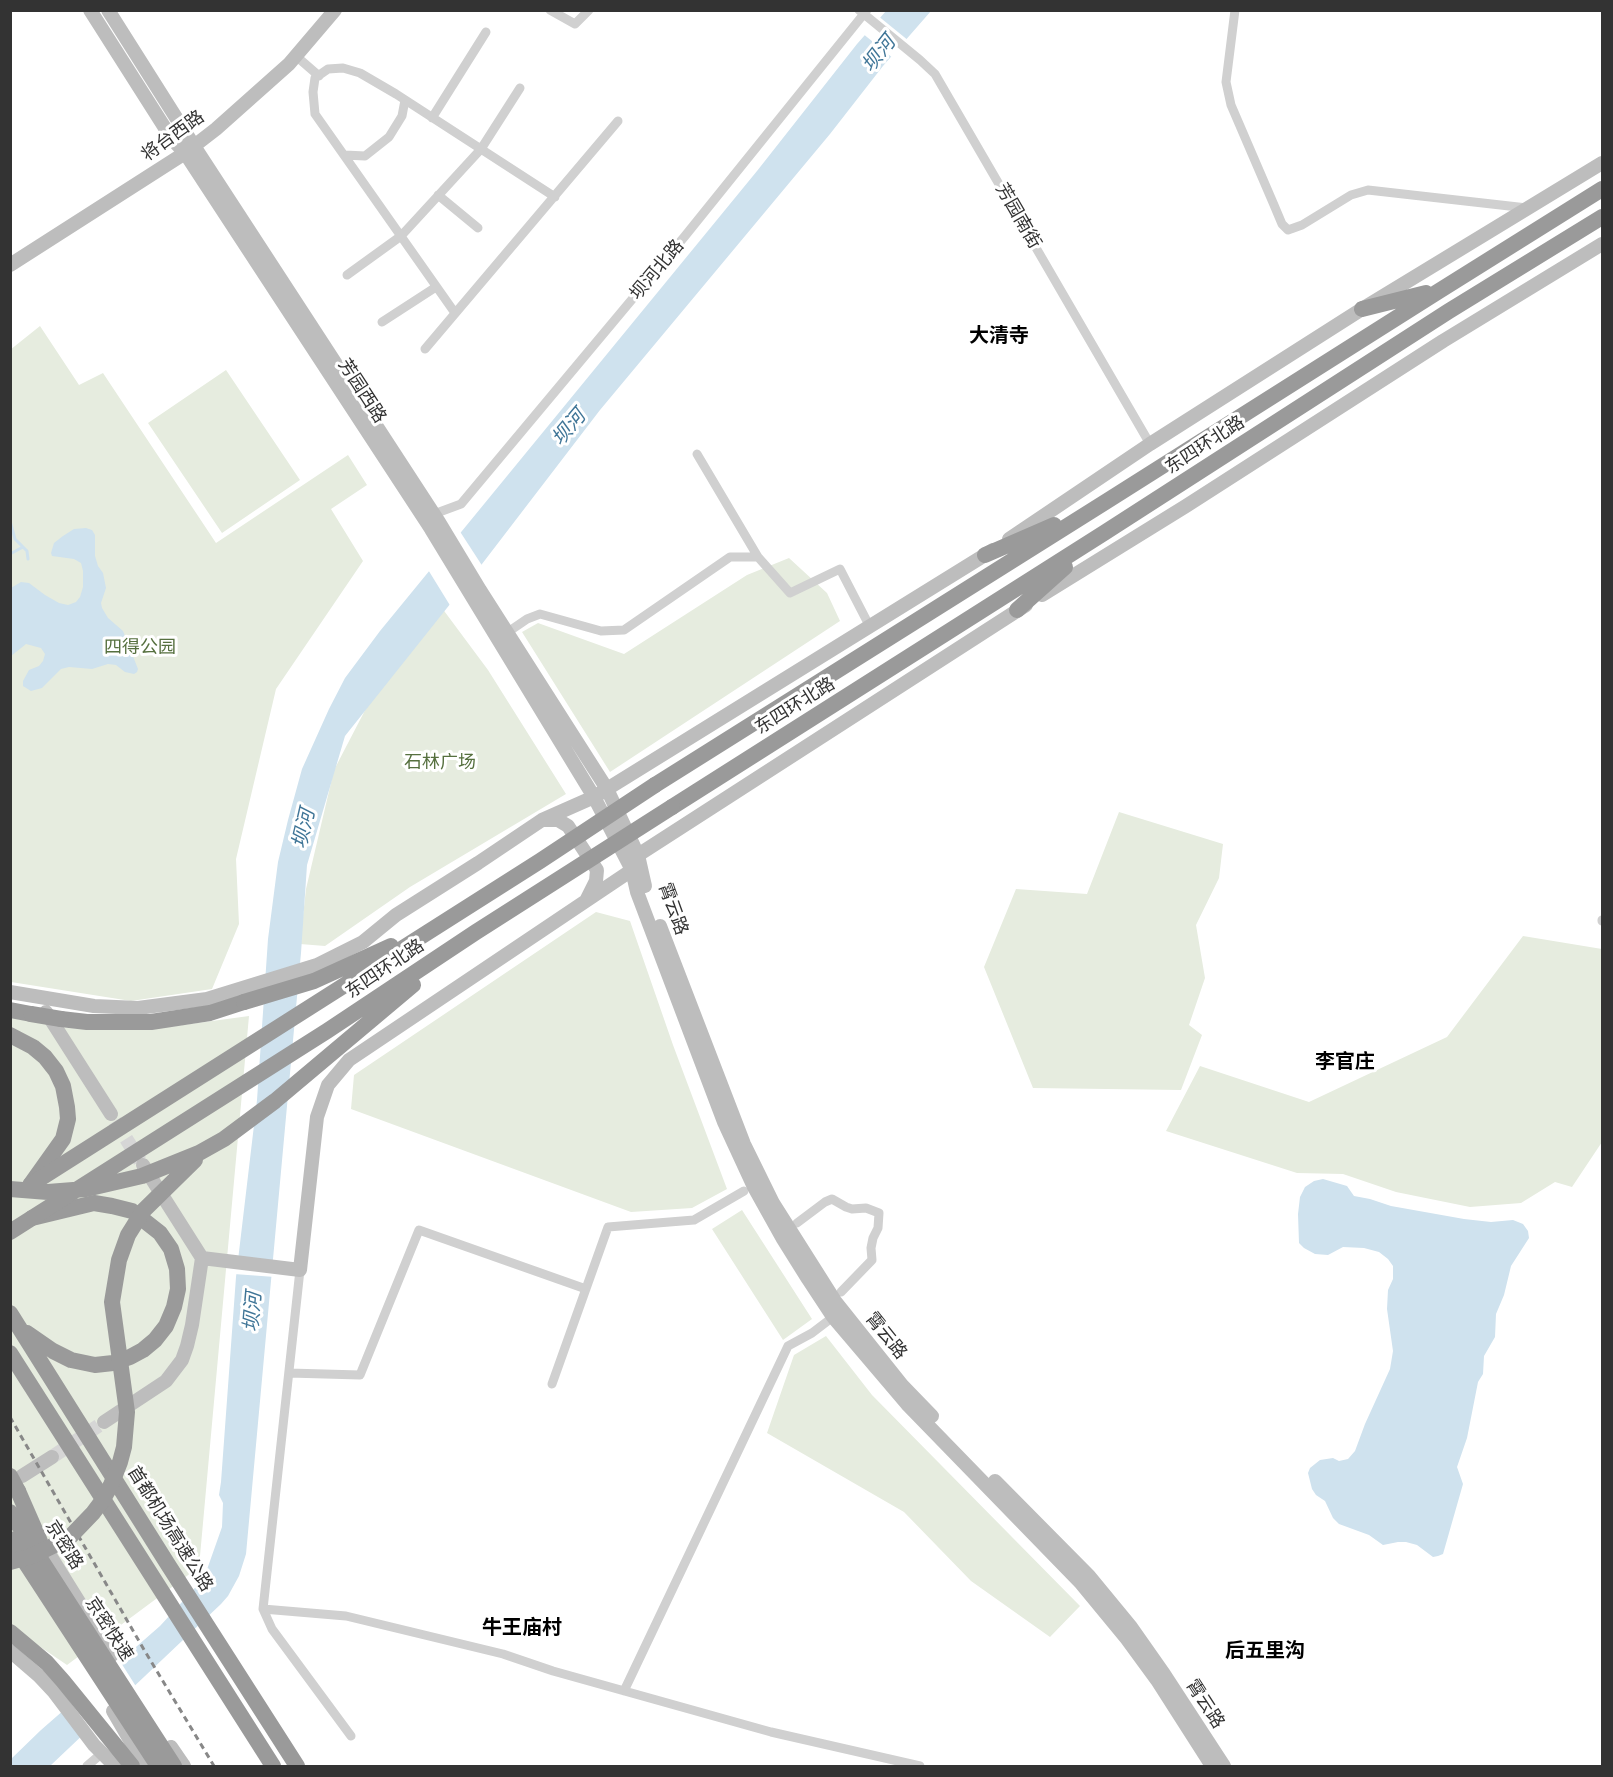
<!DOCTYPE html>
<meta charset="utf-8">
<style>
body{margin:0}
#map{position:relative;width:1613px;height:1777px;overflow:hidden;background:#fff;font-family:Cabin,sans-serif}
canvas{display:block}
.frame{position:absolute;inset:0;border:12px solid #333;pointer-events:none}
</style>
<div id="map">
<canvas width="1613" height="1777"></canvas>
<div class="frame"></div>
</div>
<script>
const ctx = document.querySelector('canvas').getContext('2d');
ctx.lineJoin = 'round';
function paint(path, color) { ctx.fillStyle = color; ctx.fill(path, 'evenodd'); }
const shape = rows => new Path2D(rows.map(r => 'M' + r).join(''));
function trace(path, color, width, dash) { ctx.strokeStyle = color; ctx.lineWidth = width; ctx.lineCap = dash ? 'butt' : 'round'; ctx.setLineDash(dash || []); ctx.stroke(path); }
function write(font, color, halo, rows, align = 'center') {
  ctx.font = font + ' Cabin,"Noto Sans SC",sans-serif'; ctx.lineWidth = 6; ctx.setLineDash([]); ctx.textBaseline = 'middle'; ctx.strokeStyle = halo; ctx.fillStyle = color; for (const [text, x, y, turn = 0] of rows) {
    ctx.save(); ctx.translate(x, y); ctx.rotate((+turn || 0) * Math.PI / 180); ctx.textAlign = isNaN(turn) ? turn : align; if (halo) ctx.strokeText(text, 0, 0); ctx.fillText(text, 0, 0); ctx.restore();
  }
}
const green = shape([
 [40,326,79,385,103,373,216,543,348,455,367,485,331,509,363,561,276,689,236,859,239,924,212,989,131,1001,11,982,10,350],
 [226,370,300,480,222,533,148,423],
 [789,558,827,593,840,621,610,772,522,632,538,623,624,654,747,575],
 [439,604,488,670,566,794,410,887,325,946,300,944,306,889,334,770,374,693],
 [1119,812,1223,844,1219,878,1196,925,1205,978,1189,1025,1202,1035,1181,1090,1033,1088,984,967,1016,889,1087,894],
 [596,912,630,921,673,1045,727,1189,692,1208,631,1212,351,1109,354,1075],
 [1523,936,1602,949,1602,1142,1572,1187,1555,1182,1521,1203,1470,1207,1396,1192,1343,1174,1297,1173,1166,1131,1200,1066,1309,1102,1447,1037],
 [10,1013,68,1028,146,1030,249,1016,199,1567,67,1665,11,1627],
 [742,1210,812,1319,783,1340,712,1229],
 [826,1336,872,1395,1080,1606,1050,1637,971,1581,904,1512,767,1433,794,1355]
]);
const water = shape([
 [886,11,931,11,883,66,830,134,600,410,482,564,345,736,307,865,301,953,246,1554,239,1576,228,1596,221,1604,50,1766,11,1766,11,1759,41,1730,160,1626,204,1578,222,1527,223,1503,219,1495,221,1482,236,1277,257,1100,268,939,278,862,288,820,302,769,329,709,345,678,380,631,757,171,857,44],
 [86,528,92,530,95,535,95,556,98,566,103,573,106,588,101,603,102,608,108,618,123,631,138,669,137,672,134,674,125,672,116,665,108,664,92,669,69,667,61,669,42,688,31,691,23,686,23,681,29,670,39,666,43,661,45,654,41,648,26,644,11,656,11,588,21,582,29,583,45,595,59,603,68,605,76,602,80,597,83,587,83,571,81,563,74,559,52,556,51,553,54,543,63,536,74,529],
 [1323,1179,1347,1186,1354,1196,1370,1199,1391,1206,1464,1219,1491,1222,1513,1220,1523,1224,1528,1231,1529,1238,1511,1266,1504,1295,1496,1314,1495,1337,1484,1356,1483,1374,1478,1382,1467,1438,1457,1467,1463,1484,1443,1554,1438,1556,1433,1557,1417,1545,1406,1542,1398,1542,1383,1545,1369,1535,1339,1524,1333,1518,1325,1501,1316,1495,1312,1489,1308,1473,1310,1468,1320,1460,1333,1458,1339,1461,1348,1459,1355,1451,1365,1424,1390,1369,1393,1351,1387,1309,1388,1290,1393,1279,1393,1266,1388,1259,1379,1252,1364,1248,1343,1247,1328,1255,1315,1254,1304,1248,1299,1243,1298,1214,1300,1197,1305,1187,1314,1181]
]);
const pier = shape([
 [877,15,909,41,894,59,862,33],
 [459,530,483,567,451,607,427,568],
 [236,1258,277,1262,275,1277,234,1274],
 [118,1658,137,1688,84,1738,59,1710]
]);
const stream = shape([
 [10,521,15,539,27,551,28,559],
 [10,554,23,547]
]);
const secondaryTunnel = shape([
 [115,1121,140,1161],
 [52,1457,104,1422]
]);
const street = shape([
 [550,10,575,24,589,10],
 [859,10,920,60,935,74,1150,444],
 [1235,10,1226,82,1231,105,1274,205,1282,224,1288,230,1302,225,1351,195,1368,190,1527,208],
 [296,56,319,76],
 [432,118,486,32],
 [345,155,365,156,389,137,402,116,405,100],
 [438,195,478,228],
 [347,275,401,236,481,149,520,88],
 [455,313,315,114,313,92,315,78,328,69,343,68,360,73,396,94,555,197],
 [382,322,436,287],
 [425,349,618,121],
 [697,454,758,557],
 [434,514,461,504,685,236,867,10],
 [508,632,527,619,540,614,601,631,624,630,730,557,758,557,790,593,840,569,870,627],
 [1602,920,1602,921],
 [797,1223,825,1202,832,1199,846,1207,852,1209,866,1208,879,1213,878,1228,873,1238,871,1248,872,1260,841,1292],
 [300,1270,263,1609,346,1616,503,1654,553,1671,771,1732,920,1766],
 [289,1373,360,1375,419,1230,586,1289],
 [552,1384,608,1227,694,1220,744,1191],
 [263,1609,272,1629,351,1736],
 [624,1691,788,1346,812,1333,833,1317],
 [87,1766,101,1754]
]);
const secondary = shape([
 [90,10,172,139,185,153,431,529,594,797,632,870,637,892,724,1122,754,1187,783,1239,808,1279,833,1317,907,1404,1080,1582,1127,1639,1157,1680,1212,1766],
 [108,10,194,146,439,522,480,590,607,789,638,855,645,886],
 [10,265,185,153,216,129,289,64,335,10],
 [1009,539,1150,444,1362,309,1602,163],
 [1042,595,1186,506,1443,341,1602,244],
 [543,820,558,820,568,826,597,870,596,881,587,899],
 [660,926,744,1144,773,1203,835,1301,902,1385,932,1416],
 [10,992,94,1006,138,1008,207,999,317,965,363,942,396,915,478,863,542,820,594,797,607,789,993,550],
 [46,1012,111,1114],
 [202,1258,300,1270,317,1117,328,1085,349,1060,632,870,638,855,1026,605],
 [104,1422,166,1381,182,1360,187,1346,192,1325,202,1258,143,1165],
 [22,1476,52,1457],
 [995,1481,1089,1576,1131,1627,1164,1674,1224,1766],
 [41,1541,112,1655],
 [10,1651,39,1676,54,1692,94,1745,115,1766],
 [113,1711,145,1766],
 [171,1747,184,1766]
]);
const highway = shape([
 [1362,309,1426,293],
 [985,555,1054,525],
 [1017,610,1065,567],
 [655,785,1107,501,1439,291,1602,189],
 [672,807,1104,533,1449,311,1602,217],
 [10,1010,31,1014],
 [61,1019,87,1022,151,1022,210,1013,244,1002],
 [10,1035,33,1047,45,1057,56,1071,63,1086,67,1107,68,1119,63,1139,31,1184],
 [10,1232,32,1218,94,1203,112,1206,132,1211,160,1233,171,1249,177,1269,178,1289,174,1307,166,1326,155,1340,143,1350,130,1357,113,1363,95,1365,71,1360,53,1351,27,1333],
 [10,1313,167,1563,297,1766],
 [10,1353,273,1766],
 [18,1491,39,1539],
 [10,1512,174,1766],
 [10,1539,158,1766],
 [10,1632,47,1663,63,1681,132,1766]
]);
const rail = shape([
 [10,1417,143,1648,214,1766]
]);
const highwayBridge = shape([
 [244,1002,314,981,391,946],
 [31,1014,61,1019],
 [30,1185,540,861,655,785],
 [10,1189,48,1192,86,1189,142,1176,199,1153,224,1139,275,1101,413,985],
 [32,1218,327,1031,476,932,672,807],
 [10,1476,18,1491],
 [10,1562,32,1556,69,1538,93,1513,102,1501,111,1485,120,1462,124,1447,127,1412,112,1302,119,1260,128,1235,143,1211,195,1160]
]);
const streetNames = [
 ["将台西路",173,136,-36],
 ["芳园南街",1018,216,60],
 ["坝河北路",657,270,-50],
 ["芳园西路",362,391,57],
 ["东四环北路",1205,445,-33],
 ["东四环北路",795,706,-32],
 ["霄云路",673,909,70],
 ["东四环北路",385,969,-34],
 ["霄云路",886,1336,51],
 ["首都机场高速公路",170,1529,58],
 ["京密路",64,1545,58],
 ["京密快速",109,1629,57],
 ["霄云路",1205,1704,57]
];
const parkNames = [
 ["四得公园",140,648],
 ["石林广场",440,763]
];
const waterNames = [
 ["坝河",879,54,-52],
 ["坝河",569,428,-50],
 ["坝河",304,829,-77],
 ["坝河",253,1312,-85]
];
const neighbourhoodNames = [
 ["大清寺",999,336],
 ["李官庄",1345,1062],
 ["牛王庙村",522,1628],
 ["后五里沟",1265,1651]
];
paint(green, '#e6ecdf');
paint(water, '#cfe2ee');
paint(pier, '#fff');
trace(stream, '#cfe2ee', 3);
trace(secondaryTunnel, '#d6d6d6', 14, [14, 7]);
trace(street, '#d0d0d0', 9);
trace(secondary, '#bdbdbd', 14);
trace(highway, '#9a9a9a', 16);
trace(rail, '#888', 3, [6, 4.5]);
trace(highwayBridge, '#9a9a9a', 16);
write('18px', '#333', '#fff', streetNames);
write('18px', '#56703f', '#fff', parkNames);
write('italic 20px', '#3f7597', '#fff', waterNames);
write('bold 20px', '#000', '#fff', neighbourhoodNames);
</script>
